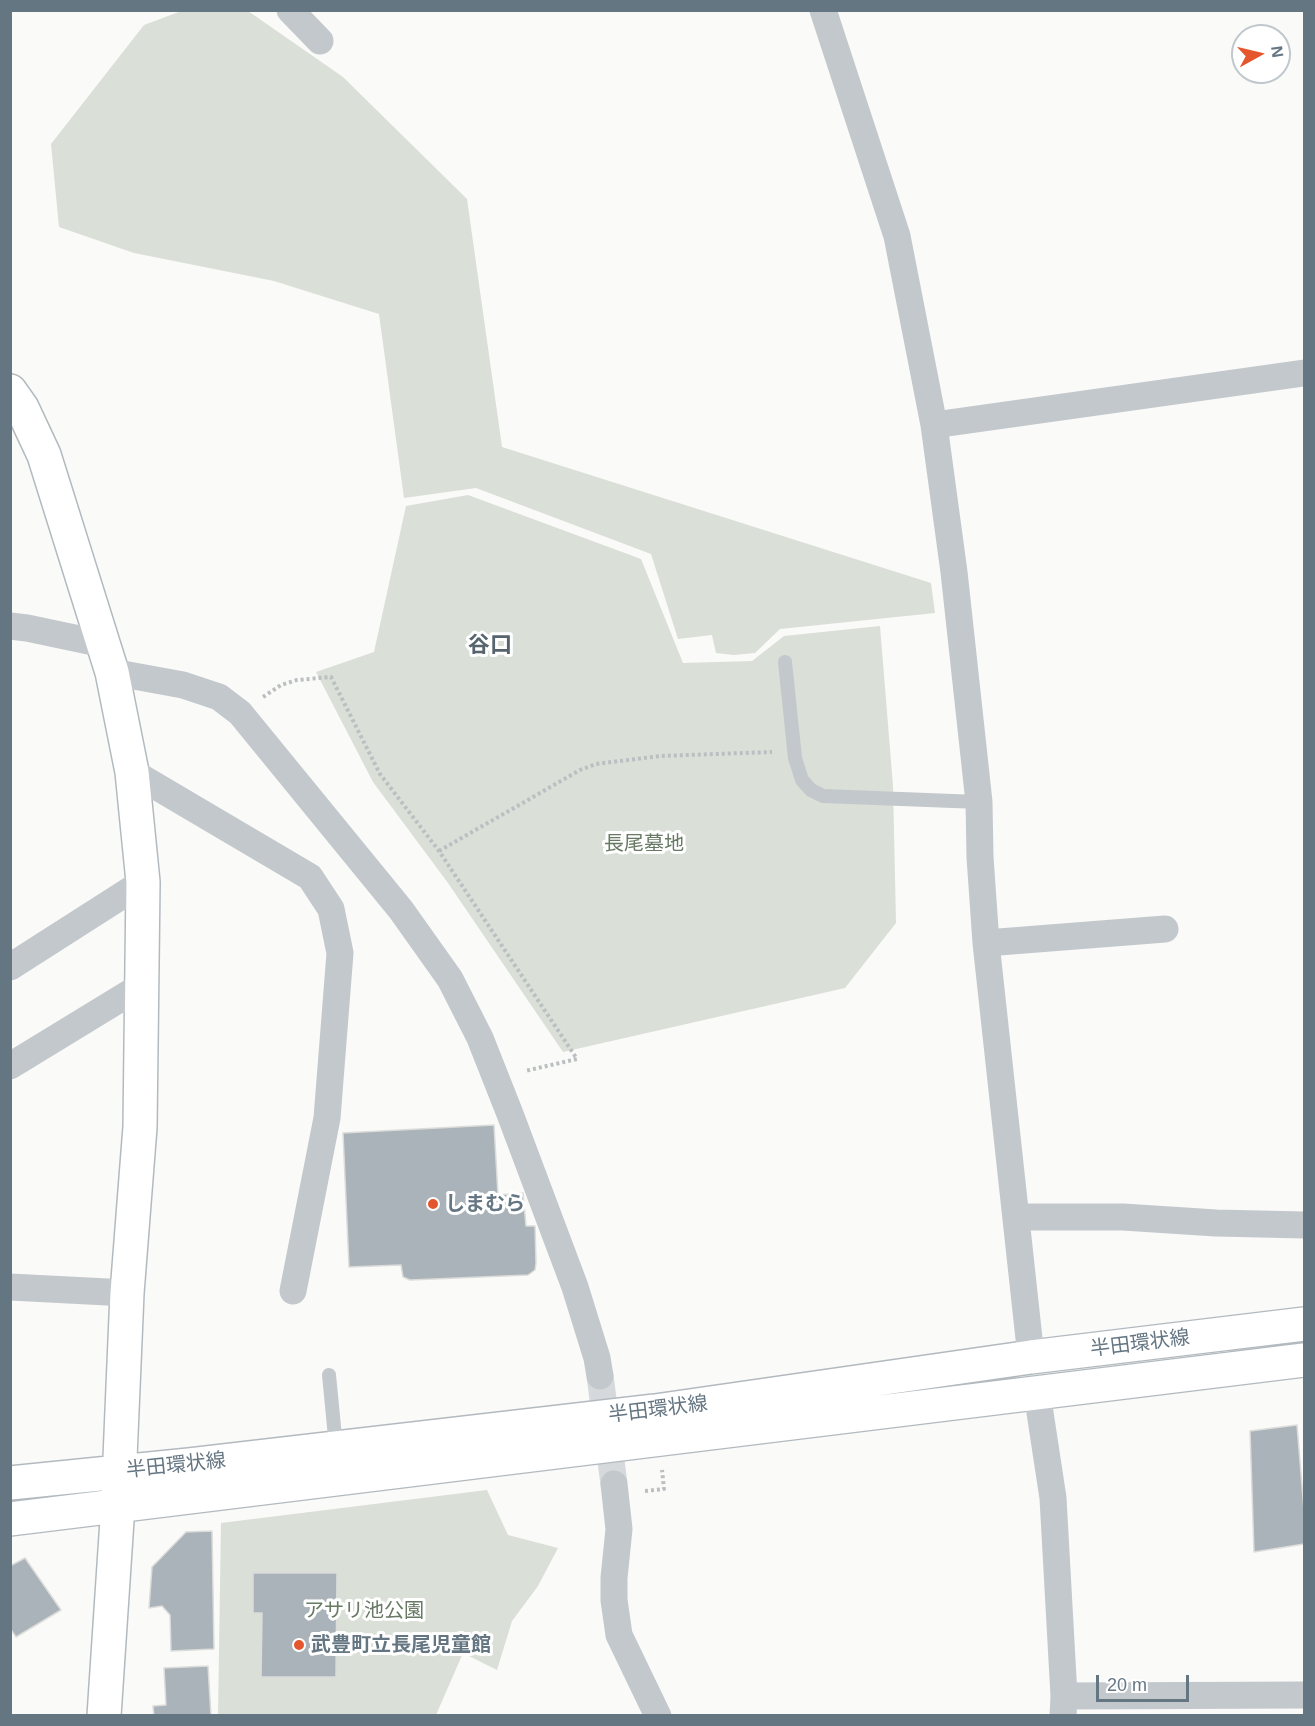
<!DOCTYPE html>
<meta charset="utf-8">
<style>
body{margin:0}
#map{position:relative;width:1315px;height:1726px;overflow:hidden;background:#fafaf8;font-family:Arial,sans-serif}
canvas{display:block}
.frame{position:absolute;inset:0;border:12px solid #657683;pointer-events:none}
.north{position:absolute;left:1231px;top:24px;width:60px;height:60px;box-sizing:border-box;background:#fff;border:2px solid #c1c8cd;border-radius:50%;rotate:82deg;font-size:16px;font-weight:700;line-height:24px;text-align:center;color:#657683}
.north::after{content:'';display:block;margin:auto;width:21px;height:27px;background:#e4572e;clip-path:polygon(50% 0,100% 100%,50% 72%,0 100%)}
.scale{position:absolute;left:1096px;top:1675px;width:93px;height:27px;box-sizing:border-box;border:3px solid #657683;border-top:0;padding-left:8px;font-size:18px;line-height:21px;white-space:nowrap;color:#657683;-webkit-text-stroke:4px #fff;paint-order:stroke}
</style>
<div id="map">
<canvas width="1315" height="1726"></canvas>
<div class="frame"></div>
<div class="north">N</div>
<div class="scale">20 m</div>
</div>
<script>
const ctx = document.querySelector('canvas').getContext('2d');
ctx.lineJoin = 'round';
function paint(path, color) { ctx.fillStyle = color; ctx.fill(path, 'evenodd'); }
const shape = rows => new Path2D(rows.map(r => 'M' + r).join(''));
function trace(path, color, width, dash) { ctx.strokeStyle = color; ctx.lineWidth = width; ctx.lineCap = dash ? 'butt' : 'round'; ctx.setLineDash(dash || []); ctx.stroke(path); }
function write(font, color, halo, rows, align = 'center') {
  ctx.font = font + ' Arial,"Noto Sans JP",sans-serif'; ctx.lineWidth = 6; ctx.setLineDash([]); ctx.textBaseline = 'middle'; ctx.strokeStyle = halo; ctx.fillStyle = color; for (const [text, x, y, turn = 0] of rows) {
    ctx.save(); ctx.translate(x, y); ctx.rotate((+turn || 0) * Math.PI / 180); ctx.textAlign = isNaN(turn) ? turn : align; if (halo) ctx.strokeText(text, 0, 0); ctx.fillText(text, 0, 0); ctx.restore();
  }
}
const green = shape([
 [184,10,248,11,343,77,467,199,502,447,931,583,935,613,780,629,755,653,734,655,716,653,712,635,678,639,651,554,476,488,404,498,379,314,274,281,134,253,59,227,51,144,144,25],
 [468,495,641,559,683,663,752,661,784,636,880,626,893,786,896,923,845,988,563,1052,448,883,373,782,316,672,374,652,406,506],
 [487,1490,508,1535,558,1548,538,1586,512,1621,497,1670,463,1653,436,1715,218,1716,221,1523]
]);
const building = shape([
 [494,1125,498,1195,523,1193,526,1226,535,1226,536,1263,535,1270,528,1275,410,1280,403,1277,401,1265,349,1267,343,1133,494,1125],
 [1297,1425,1304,1510,1304,1544,1254,1552,1250,1431,1297,1425],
 [212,1531,214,1649,171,1651,170,1615,162,1606,149,1608,152,1567,186,1532,212,1531],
 [25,1558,61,1610,16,1637,10,1628,10,1566,25,1558],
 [253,1573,337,1573,336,1677,261,1677,262,1613,253,1613,253,1573],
 [208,1666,211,1716,154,1716,153,1706,166,1705,164,1668,208,1666]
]);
const streetTunnel = shape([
 [600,1376,614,1484]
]);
const path = shape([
 [263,697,281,685,297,680,331,677,380,774,439,851,577,1059,525,1071],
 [439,851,580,770,596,764,660,756,772,752],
 [645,1491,664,1489,662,1470]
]);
const lane = shape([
 [785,662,795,758,802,780,811,790,823,796,979,802],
 [329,1375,336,1447]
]);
const street = shape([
 [290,10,320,41],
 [823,10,897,236,934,425,954,572,979,802,980,857,986,943,1031,1357],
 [934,425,1304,373],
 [10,626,27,628,103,644],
 [112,672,183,685,219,697,240,713,401,910,450,979,480,1038,510,1114,575,1287,597,1358,600,1376],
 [132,772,310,877,331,909,340,953,327,1118,293,1291],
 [986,943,1165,929],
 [10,967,143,882],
 [10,1066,141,986],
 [1016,1217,1123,1217,1216,1223,1304,1225],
 [10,1287,127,1293],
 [1037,1393,1053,1498,1064,1696,1063,1716],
 [614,1484,619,1529,614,1578,614,1600,619,1635,658,1716],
 [1064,1696,1304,1695]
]);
const secondary = shape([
 [10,391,22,408,44,455,112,672,132,772,143,882,140,1127,127,1293,118,1505,104,1716],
 [10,1483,189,1465,655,1411,1031,1357,1304,1324],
 [10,1519,1304,1360]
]);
const markers = [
 [433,1204,6,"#e4572e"],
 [299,1645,6,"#e4572e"]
];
const parkNames = [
 ["長尾墓地",644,844],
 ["アサリ池公園",364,1611]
];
const poiNames = [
 ["しまむら",445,1204],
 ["武豊町立長尾児童館",311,1645]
];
const streetNames = [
 ["半田環状線",1140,1344,-7],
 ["半田環状線",658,1410,-7],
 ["半田環状線",176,1466,-6]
];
const quarterNames = [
 ["谷口",490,646]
];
paint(green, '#dadfd7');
paint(building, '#aab3b9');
trace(building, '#dcdcda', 1.5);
trace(streetTunnel, '#d5d9db', 27, [27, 14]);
trace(secondary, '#b3babf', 36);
trace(path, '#bbbfc2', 4, [3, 3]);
trace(lane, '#c3c8cc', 14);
trace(street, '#c3c8cc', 27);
trace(secondary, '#fff', 33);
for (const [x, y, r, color] of markers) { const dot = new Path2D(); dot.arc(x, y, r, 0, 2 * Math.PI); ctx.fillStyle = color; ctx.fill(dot); trace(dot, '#fff', 2); }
write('20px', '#687a64', '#fff', parkNames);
write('bold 20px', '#657683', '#fff', poiNames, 'left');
write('20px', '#657683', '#fff', streetNames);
write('bold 22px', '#57646e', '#fff', quarterNames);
</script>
